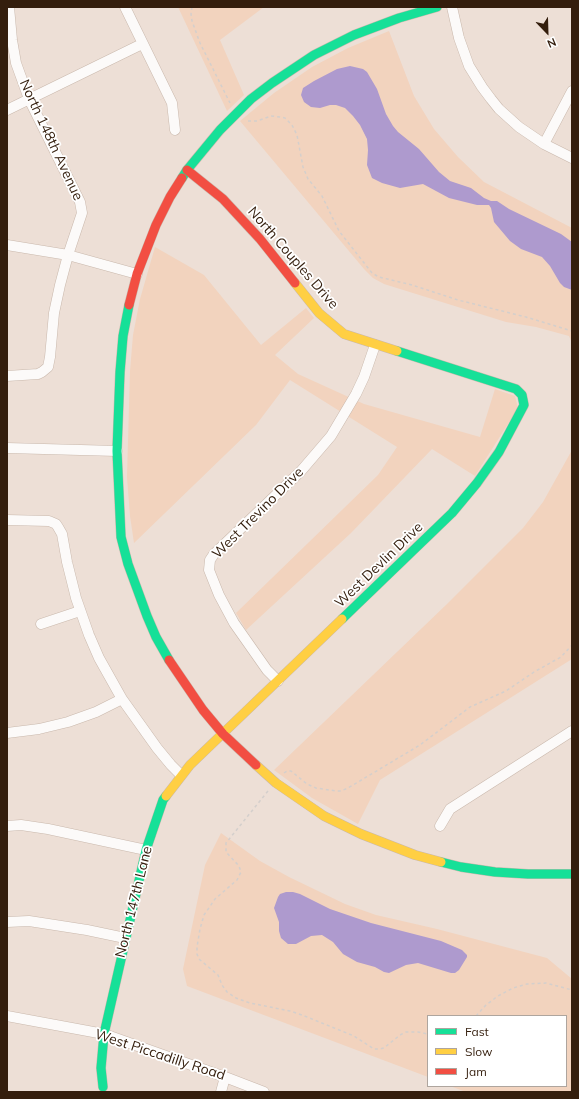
<!DOCTYPE html>
<style>
body{margin:0}
#map{position:relative;width:579px;height:1099px;overflow:hidden;background:#eddfd6;font-family:Mulish,sans-serif}
canvas{display:block}
.frame{position:absolute;inset:0;border:8px solid #341e0d;pointer-events:none}
.legend{position:absolute;left:427px;top:1015px;width:140px;height:72px;box-sizing:border-box;background:#fff;border:1px solid #aea59e;margin:0;padding:5px 7px;list-style:none;font-size:12px;color:#341e0d}
.legend li{display:flex;align-items:center;gap:8px;height:20px}
.legend b{width:20px;border:1px solid #aea59e}
.north{position:absolute;left:527px;top:12px;width:40px;height:40px;-webkit-text-stroke:3px #fff;paint-order:stroke;rotate:157deg;font-size:11px;font-weight:700;line-height:16px;text-align:center;color:#341e0d}
.north::after{content:'';display:block;margin:auto;width:14px;height:18px;background:#341e0d;clip-path:polygon(50% 0,100% 100%,50% 72%,0 100%)}
</style>
<div id="map">
<canvas width="579" height="1099"></canvas>
<div class="frame"></div>
<ul class="legend">
<li><b style="height:5px;background:#16e098"></b>Fast</li>
<li><b style="height:5px;background:#ffcf43"></b>Slow</li>
<li><b style="height:5px;background:#f24e42"></b>Jam</li>
</ul>
<div class="north">N</div>
</div>
<script>
const ctx = document.querySelector('canvas').getContext('2d');
ctx.lineJoin = 'round';
function paint(path, color) { ctx.fillStyle = color; ctx.fill(path, 'evenodd'); }
const shape = rows => new Path2D(rows.map(r => 'M' + r).join(''));
function trace(path, color, width, dash) { ctx.strokeStyle = color; ctx.lineWidth = width; ctx.lineCap = dash ? 'butt' : 'round'; ctx.setLineDash(dash || []); ctx.stroke(path); }
function write(font, color, halo, rows, align = 'center') {
  ctx.font = font + ' Mulish,sans-serif'; ctx.lineWidth = 3.5; ctx.setLineDash([]); ctx.textBaseline = 'middle'; ctx.strokeStyle = halo; ctx.fillStyle = color; for (const [text, x, y, turn = 0] of rows) {
    ctx.save(); ctx.translate(x, y); ctx.rotate((+turn || 0) * Math.PI / 180); ctx.textAlign = isNaN(turn) ? turn : align; if (halo) ctx.strokeText(text, 0, 0); ctx.fillText(text, 0, 0); ctx.restore();
  }
}
const green = shape([
 [178,7,264,7,220,40,244,95,227,111],
 [389,31,414,96,434,129,458,157,484,182,572,228,572,343,569,336,536,327,506,322,384,284,373,278,364,269,240,121,274,93,312,67,348,48],
 [155,247,204,275,261,345,306,308,314,318,275,355,298,374,364,404,480,437,495,389,515,396,518,408,475,476,432,449,351,533,246,630,236,613,378,475,397,447,290,380,256,425,134,543,130,516,127,477,130,371,133,335,140,299],
 [572,450,572,659,380,780,358,824,312,798,274,770,447,604,523,528,543,502],
 [221,833,260,861,289,877,345,904,376,915,437,929,547,958,572,979,572,1092,466,1092,450,1086,566,1086,566,1016,428,1016,428,1077,187,986,183,969,205,865]
]);
const water = shape([
 [350,66,363,69,367,72,377,89,386,114,393,126,398,132,419,149,439,172,450,181,471,188,484,198,491,201,497,201,509,209,561,234,572,242,572,290,564,287,560,283,550,266,542,257,521,249,510,241,494,222,491,208,489,205,477,205,449,198,423,184,400,188,382,183,372,178,367,165,368,150,367,139,360,125,353,116,345,108,336,105,330,105,320,108,311,107,304,102,301,95,303,88,314,81,337,69],
 [286,892,293,892,300,894,330,909,371,923,441,941,462,950,467,955,467,957,459,970,455,973,451,973,418,963,406,965,389,973,384,972,375,967,357,962,343,954,333,942,322,935,311,936,296,944,288,944,281,938,279,931,279,922,274,908,278,897,280,894]
]);
const path = shape([
 [192,7,191,14,192,21,200,43,230,103],
 [248,121,257,121,271,116,280,117,285,118,292,125,297,135,303,167,308,179,322,196,339,231,372,273,379,277,412,285,458,300,526,317,572,331],
 [284,773,287,771,291,771,307,784,316,788,336,791,341,791,348,788,420,745,470,707,506,691,534,672,561,657,572,645],
 [268,791,226,843,226,852,239,866,241,872,237,880,215,899,204,915,200,929,197,947,197,954,199,959,218,975,222,985,227,992,236,998,250,1003,290,1011,302,1015,354,1036,374,1049,380,1049,384,1048,400,1035,406,1032,418,1032,428,1034],
 [476,1016,486,1005,498,996,513,988,527,984,546,983,572,990]
]);
const street = shape([
 [125,7,172,103,175,130],
 [452,7,459,38,469,66,482,87,491,99,499,109,519,127,544,144,572,158],
 [7,110,142,44],
 [544,144,572,91],
 [7,245,68,255,137,274],
 [7,376,38,374,42,372,48,367,50,357,54,313,60,285,68,255,82,213,80,202,29,99,16,63,12,40,9,7],
 [7,448,117,451],
 [7,520,49,521,56,524,58,527,62,534,67,562,76,598,89,635,99,658,122,699,157,748,171,765,181,775],
 [41,624,80,611],
 [278,681,267,670,234,623,219,595,209,570,210,560,214,554,301,471,331,436,356,394,364,377,375,345],
 [7,733,39,729,68,722,96,712,122,699],
 [7,826,21,825,48,829,146,850],
 [440,826,450,809,572,731],
 [7,922,29,921,87,930,125,938],
 [7,1016,104,1034,225,1077,264,1092],
 [221,1092,225,1077]
]);
const fast = shape([
 [182,178,187,170,220,130,251,99,272,83,314,55,354,35,399,18,437,7],
 [129,305,123,336,120,372,117,451,121,537,128,564,147,616,156,637,169,660],
 [342,619,452,513,477,483,499,452,524,405,522,395,516,389,397,351],
 [441,862,461,867,495,872,528,874,572,874],
 [103,1087,101,1068,104,1034,146,850,163,800,166,796]
]);
const slow = shape([
 [295,283,319,313,344,334,397,351],
 [256,765,276,783,324,816,361,834,415,855,441,862],
 [166,796,190,765,342,619]
]);
const jam = shape([
 [187,170,223,199,260,239,295,283],
 [129,305,137,274,156,225,170,197,182,178],
 [169,660,203,710,223,734,256,765]
]);
const streetNames = [
 ["North 148th Avenue",51,140,65],
 ["North Couples Drive",293,258,49],
 ["West Trevino Drive",258,513,-45],
 ["West Devlin Drive",379,565,-44],
 ["North 147th Lane",134,902,-76],
 ["West Piccadilly Road",160,1055,18]
];
paint(green, '#f2d3be');
paint(water, '#ae9ace');
trace(street, '#c9b8ac', 11);
trace(fast, '#c9b8ac', 10);
trace(slow, '#c9b8ac', 10);
trace(jam, '#c9b8ac', 10);
trace(path, '#d4cfcc', 1.5, [3, 3]);
trace(street, '#fcfaf9', 10);
trace(fast, '#16e098', 9);
trace(slow, '#ffcf43', 9);
trace(jam, '#f24e42', 9);
write('14px', '#341e0d', '#fff', streetNames);
</script>
